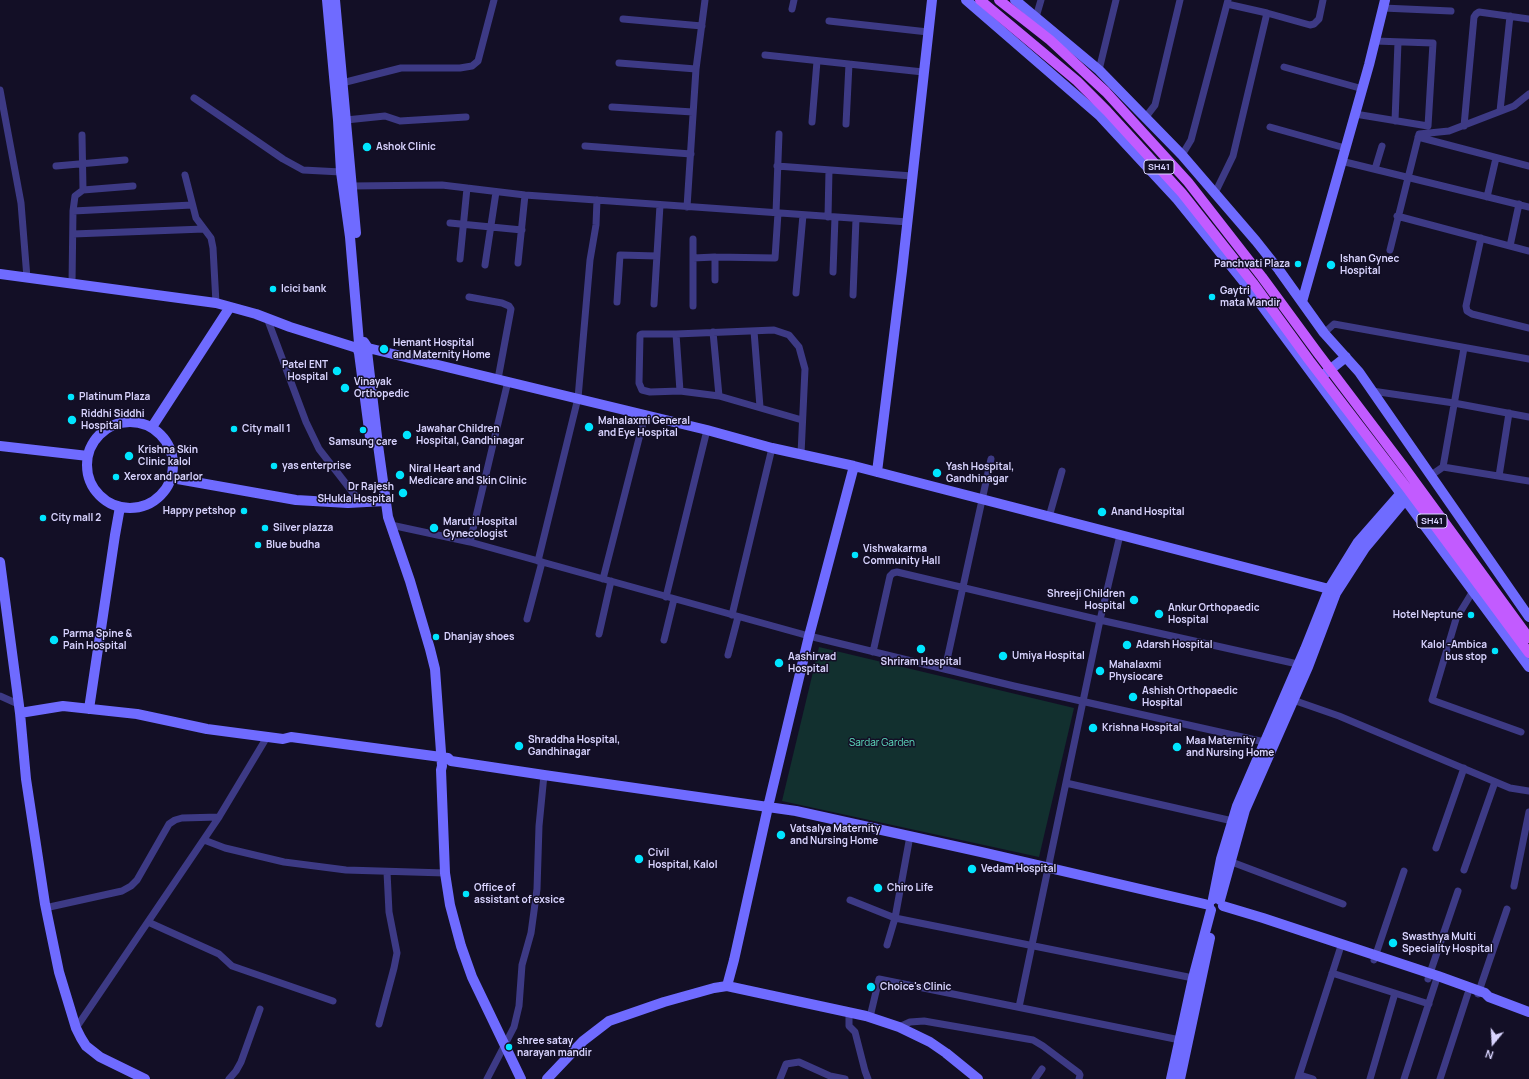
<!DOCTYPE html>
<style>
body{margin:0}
#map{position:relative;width:1529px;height:1079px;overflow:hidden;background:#130f26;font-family:Manrope,sans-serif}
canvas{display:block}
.north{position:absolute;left:1473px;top:1023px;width:40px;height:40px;-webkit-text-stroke:3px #130f26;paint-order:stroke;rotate:198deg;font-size:11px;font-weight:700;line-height:16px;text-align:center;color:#d9d4ff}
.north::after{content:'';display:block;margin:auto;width:14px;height:18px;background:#d9d4ff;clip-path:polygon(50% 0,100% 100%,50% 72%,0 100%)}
</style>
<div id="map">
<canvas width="1529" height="1079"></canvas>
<div class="north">N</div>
</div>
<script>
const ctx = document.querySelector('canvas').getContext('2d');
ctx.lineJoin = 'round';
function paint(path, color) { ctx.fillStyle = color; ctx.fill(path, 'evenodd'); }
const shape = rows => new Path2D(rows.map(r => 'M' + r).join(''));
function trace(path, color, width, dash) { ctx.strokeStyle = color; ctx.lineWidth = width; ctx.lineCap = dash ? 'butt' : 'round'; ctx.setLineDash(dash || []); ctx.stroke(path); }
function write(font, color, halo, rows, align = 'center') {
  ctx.font = font + ' Manrope,sans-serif'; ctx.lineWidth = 3; ctx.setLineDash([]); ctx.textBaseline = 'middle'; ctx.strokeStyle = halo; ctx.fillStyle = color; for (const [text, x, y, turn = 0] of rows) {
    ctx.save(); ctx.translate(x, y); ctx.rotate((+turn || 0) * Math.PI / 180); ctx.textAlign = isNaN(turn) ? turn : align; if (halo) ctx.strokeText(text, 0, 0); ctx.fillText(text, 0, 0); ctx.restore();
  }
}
const green = shape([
 [819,647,1074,708,1039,857,782,801]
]);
const street = shape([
 [1227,4,1267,13],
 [1383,8,1451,11],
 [792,9,794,0],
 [1036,17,1041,0],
 [623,19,702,26],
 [829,21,928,32],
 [765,55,923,72],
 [619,63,696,69],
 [1284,67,1363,89],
 [1099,70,1116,0],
 [342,83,401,68,460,68,472,66,478,61,494,0],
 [0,90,21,203,27,278],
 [194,98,283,159,303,170,341,172],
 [612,107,693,112],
 [1500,111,1510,16],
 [1355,114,1428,126,1433,43,1375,41],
 [1145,118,1155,105,1180,0],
 [346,120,385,116,400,121,466,117],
 [1395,121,1398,42],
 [812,122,817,61],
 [846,124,849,64],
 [1464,126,1474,17,1476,14,1479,12,1529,19],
 [1270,127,1345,148],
 [82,135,83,190],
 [1418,137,1529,166],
 [585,146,691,154],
 [1182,155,1191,140,1228,0],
 [1341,161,1529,207],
 [56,166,125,160],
 [777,166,912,176],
 [1375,169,1382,146],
 [185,175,196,218,211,238,213,248,216,303],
 [351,186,442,185,525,195,908,222],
 [1215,193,1233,156,1267,13,1310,25,1314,24,1319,19,1323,0],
 [1487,197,1496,158],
 [687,207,696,69,705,0],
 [73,211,192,205],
 [776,213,779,134],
 [1397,216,1529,251],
 [828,217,829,170],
 [450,223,522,230],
 [73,234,204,229],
 [1481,238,1466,306,1467,311,1472,314,1529,328],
 [693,239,693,306],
 [1510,246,1519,204],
 [1390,250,1419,134,1449,131,1514,106,1529,94],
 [693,258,715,257],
 [460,259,467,188],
 [518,263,525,195],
 [485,265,496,192],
 [833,272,835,217],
 [715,280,715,257,775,258,778,213],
 [72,284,73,211,75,196,83,190,133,186],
 [796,293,803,215],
 [853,295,856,219],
 [469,297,502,303,509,306,511,309,498,379],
 [617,302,620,255,657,256],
 [654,304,660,205],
 [267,318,306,422,319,449,361,503],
 [754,331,760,407],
 [713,332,719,396],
 [1324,333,1334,324,1529,359],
 [676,334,680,391],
 [1372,391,1454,403,1529,417],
 [801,454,805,369,799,347,789,335,774,330,676,334,642,334,640,335,639,383,642,390,650,392,680,391,719,396,802,420],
 [1443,467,1464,348],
 [1430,476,1443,467,1529,481],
 [1499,476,1509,413],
 [1049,517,1062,471],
 [391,525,470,542,809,636,1014,686,1269,743],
 [470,542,508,381],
 [538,561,578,398,590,260,596,225,597,200],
 [603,579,645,415],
 [1473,591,1456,619,1432,700,1521,732],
 [666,597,707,430],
 [732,615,772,448],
 [527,619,542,562],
 [599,634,611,581],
 [664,640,674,599],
 [873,652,890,576,893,573,897,572,1100,620,1302,665],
 [728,655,738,617],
 [945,669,991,459],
 [0,696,18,704],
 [1293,700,1339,716,1510,788,1529,791],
 [1066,783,1237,822],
 [204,840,225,848,284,862,346,870,445,873],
 [1436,848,1464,768],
 [1229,861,1343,904],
 [1464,870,1495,782],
 [1514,886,1529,812],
 [850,900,895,918,1193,978],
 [45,908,122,891,131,886,137,880,169,824,175,820,182,818,219,817],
 [148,922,219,954,232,966,333,1001],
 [887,945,895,918,910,836],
 [1374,960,1404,871],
 [1332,973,1429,1004],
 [1428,979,1458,891],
 [1478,994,1507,909],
 [1019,1007,1100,620,1120,535],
 [849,1012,849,1026,855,1032,865,1071,868,1079],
 [870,1017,879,979,1180,1040],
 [379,1024,394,968,397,953,389,912,387,872],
 [899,1027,910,1022,924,1021,1033,1040,1043,1046,1079,1073,1080,1075,1079,1079],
 [76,1028,219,817,267,737],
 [1300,1075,1313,1079],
 [229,1079,236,1071,241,1062,260,1009],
 [487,1079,514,1027,519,1006,522,965,531,933,537,889,539,826,544,775],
 [780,1079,786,1064,799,1062,830,1076,845,1079],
 [1035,1079,1042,1069],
 [1298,1079,1340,949],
 [1370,1079,1395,993],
 [1404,1079,1436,981],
 [1440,1079,1468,993]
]);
const secondary = shape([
 [327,0,338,120,341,172,350,237,359,343],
 [335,0,356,233],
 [966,0,1100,116,1177,199,1248,287,1529,667],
 [1015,0,1099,70,1182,155,1256,241,1279,270,1324,333,1359,372,1529,617],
 [0,274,216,303,256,314,290,327,357,348],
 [1302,302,1369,65,1385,0],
 [368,348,707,430,772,448,854,466,1329,589,1336,593],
 [367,351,363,354,359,353,357,348,358,344,364,342,368,348,367,351,378,445,388,517,410,581,430,649,435,669,442,766,441,770,445,873,450,905,461,946,472,977,521,1079],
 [359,353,370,437],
 [1317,380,1346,357],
 '87 465a43 43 0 1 1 86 0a43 43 0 1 1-86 0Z',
 [152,427,230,307],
 [0,446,88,456],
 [877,472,902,271,932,0],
 [172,478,296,500,348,503,385,501],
 [0,562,20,713,26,779,45,904,59,972,76,1028,81,1038,86,1046,100,1057,145,1079],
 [89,709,115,535,120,507],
 [20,713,63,706,137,714,207,729,283,739,291,737,441,757,448,758,451,761,544,775,796,811,981,852,1209,905],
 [1213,899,1221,859,1237,806,1305,649,1329,589,1358,542,1401,493],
 [1220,900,1245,810,1308,667,1336,593,1365,548,1406,499],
 [1223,906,1263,918,1438,976,1485,993,1489,997,1529,1012],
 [727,986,866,1016,899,1027,930,1042,946,1053,978,1079],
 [547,1079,583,1041,609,1021,664,1002,714,988,727,986,734,960,768,807,809,636,854,466],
 [1171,1079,1193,978,1211,910],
 [1180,1079,1210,938]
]);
const primary = shape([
 [980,0,1077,81,1107,111,1182,193,1253,283,1309,360,1407,488,1529,653],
 [999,0,1050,40,1106,92,1188,182,1262,277,1317,352,1404,467,1529,638]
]);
const markers = [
 [367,147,5,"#00e5ff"],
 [1298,264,4,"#00e5ff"],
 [1331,265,5,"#00e5ff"],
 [273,289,4,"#00e5ff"],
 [1212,297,4,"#00e5ff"],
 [384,349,5,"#00e5ff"],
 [337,371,5,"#00e5ff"],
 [345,388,5,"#00e5ff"],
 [71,397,4,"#00e5ff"],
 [72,420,5,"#00e5ff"],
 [589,427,5,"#00e5ff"],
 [234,429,4,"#00e5ff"],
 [363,430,4,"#00e5ff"],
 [407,435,5,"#00e5ff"],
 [129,456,5,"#00e5ff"],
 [274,466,4,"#00e5ff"],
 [937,473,5,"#00e5ff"],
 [400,475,5,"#00e5ff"],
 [116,477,4,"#00e5ff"],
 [403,493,5,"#00e5ff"],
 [244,511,4,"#00e5ff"],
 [1102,512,5,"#00e5ff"],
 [43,518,4,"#00e5ff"],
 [265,528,4,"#00e5ff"],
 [434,528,5,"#00e5ff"],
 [258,545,4,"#00e5ff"],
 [855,555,4,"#00e5ff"],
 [1134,600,5,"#00e5ff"],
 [1159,614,5,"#00e5ff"],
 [1471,615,4,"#00e5ff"],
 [436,637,4,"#00e5ff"],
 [54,640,5,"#00e5ff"],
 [1127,645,5,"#00e5ff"],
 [921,649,5,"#00e5ff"],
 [1495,651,4,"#00e5ff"],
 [1003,656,5,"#00e5ff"],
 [779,663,5,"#00e5ff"],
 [1100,671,5,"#00e5ff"],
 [1133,697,5,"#00e5ff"],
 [1093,728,5,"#00e5ff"],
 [519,746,5,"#00e5ff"],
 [1177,747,5,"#00e5ff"],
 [781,835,5,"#00e5ff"],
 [639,859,5,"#00e5ff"],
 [972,869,5,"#00e5ff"],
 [878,888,5,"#00e5ff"],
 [466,894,4,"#00e5ff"],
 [1393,943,5,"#00e5ff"],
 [871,987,5,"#00e5ff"],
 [509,1047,4,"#00e5ff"]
];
const shields = [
 [1159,167,30],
 [1432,521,30]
];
const shieldNames = [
 ["SH41",1159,167],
 ["SH41",1432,521]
];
const poiNames = [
 ["Ashok Clinic",376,147],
 ["Ishan Gynec",1340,259],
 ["Hospital",1340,271],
 ["Panchvati Plaza",1290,264,"right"],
 ["Icici bank",281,289],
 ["Gaytri",1220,291],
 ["mata Mandir",1220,303],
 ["Hemant Hospital",393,343],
 ["and Maternity Home",393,355],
 ["Patel ENT",328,365,"right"],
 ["Hospital",328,377,"right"],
 ["Vinayak",354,382],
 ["Orthopedic",354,394],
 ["Platinum Plaza",79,397],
 ["Riddhi Siddhi",81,414],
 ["Hospital",81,426],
 ["Mahalaxmi General",598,421],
 ["and Eye Hospital",598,433],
 ["City mall 1",242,429],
 ["Jawahar Children",416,429],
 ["Hospital, Gandhinagar",416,441],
 ["Samsung care",363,442,"center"],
 ["Krishna Skin",138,450],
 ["Clinic kalol",138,462],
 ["yas enterprise",282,466],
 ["Yash Hospital,",946,467],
 ["Gandhinagar",946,479],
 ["Niral Heart and",409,469],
 ["Medicare and Skin Clinic",409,481],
 ["Xerox and parlor",124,477],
 ["Dr Rajesh",394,487,"right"],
 ["SHukla Hospital",394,499,"right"],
 ["Happy petshop",236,511,"right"],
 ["Anand Hospital",1111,512],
 ["City mall 2",51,518],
 ["Maruti Hospital",443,522],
 ["Gynecologist",443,534],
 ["Silver plazza",273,528],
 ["Blue budha",266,545],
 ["Vishwakarma",863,549],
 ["Community Hall",863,561],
 ["Shreeji Children",1125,594,"right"],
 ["Hospital",1125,606,"right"],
 ["Ankur Orthopaedic",1168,608],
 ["Hospital",1168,620],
 ["Hotel Neptune",1463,615,"right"],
 ["Parma Spine &",63,634],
 ["Pain Hospital",63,646],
 ["Dhanjay shoes",444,637],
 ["Adarsh Hospital",1136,645],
 ["Kalol -Ambica",1487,645,"right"],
 ["bus stop",1487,657,"right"],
 ["Umiya Hospital",1012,656],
 ["Aashirvad",788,657],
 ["Hospital",788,669],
 ["Shriram Hospital",921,662,"center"],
 ["Mahalaxmi",1109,665],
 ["Physiocare",1109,677],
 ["Ashish Orthopaedic",1142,691],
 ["Hospital",1142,703],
 ["Krishna Hospital",1102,728],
 ["Shraddha Hospital,",528,740],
 ["Gandhinagar",528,752],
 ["Maa Maternity",1186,741],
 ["and Nursing Home",1186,753],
 ["Vatsalya Maternity",790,829],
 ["and Nursing Home",790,841],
 ["Civil",648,853],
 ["Hospital, Kalol",648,865],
 ["Vedam Hospital",981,869],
 ["Office of",474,888],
 ["assistant of exsice",474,900],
 ["Chiro Life",887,888],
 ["Swasthya Multi",1402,937],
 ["Speciality Hospital",1402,949],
 ["Choice's Clinic",880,987],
 ["shree satay",517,1041],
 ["narayan mandir",517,1053]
];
const parkNames = [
 ["Sardar Garden",882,743]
];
paint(green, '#12302f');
trace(street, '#3d3a85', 7);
trace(secondary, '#6f6bff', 10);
trace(primary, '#c25bff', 10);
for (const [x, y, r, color] of markers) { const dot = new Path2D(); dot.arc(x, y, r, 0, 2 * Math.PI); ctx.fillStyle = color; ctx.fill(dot); trace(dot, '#130f26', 1.5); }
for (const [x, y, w] of shields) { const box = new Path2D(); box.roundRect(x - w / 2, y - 7, w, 14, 3); ctx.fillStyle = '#130f26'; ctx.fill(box); trace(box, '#d9d4ff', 1); }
write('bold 9px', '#d9d4ff', null, shieldNames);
write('bold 10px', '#d9d4ff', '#130f26', poiNames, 'left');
write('10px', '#5fe0c0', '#130f26', parkNames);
</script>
